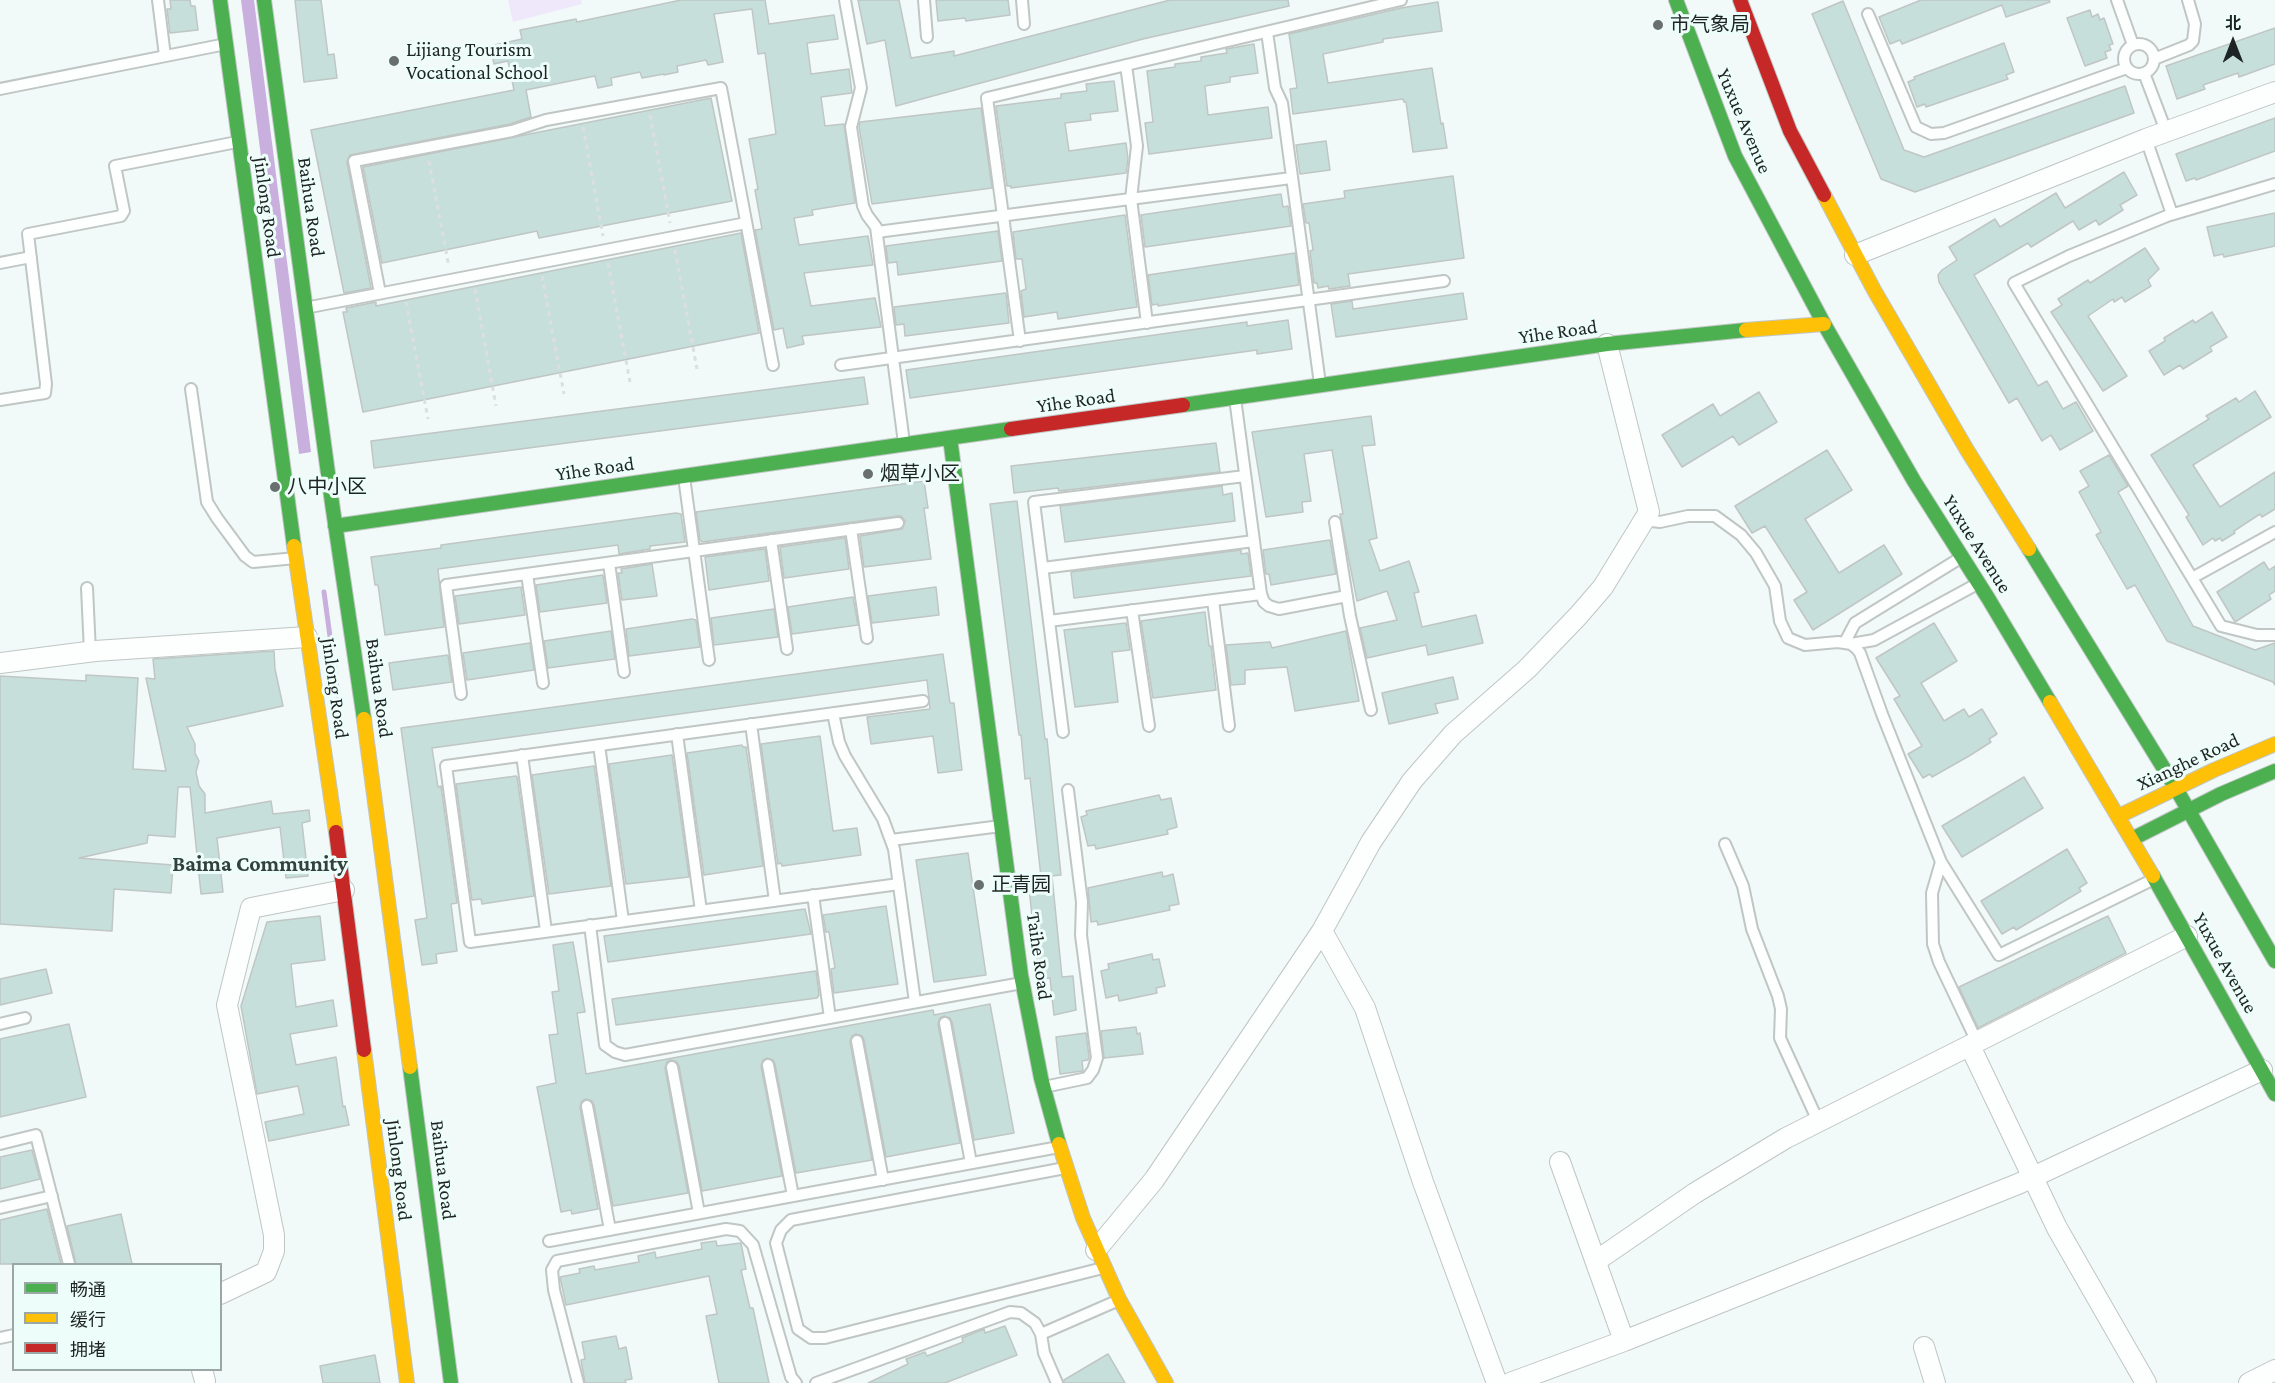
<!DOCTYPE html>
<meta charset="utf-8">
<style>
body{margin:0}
#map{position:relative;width:2275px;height:1383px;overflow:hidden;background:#f1faf8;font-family:"Crimson Pro","Noto Sans SC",serif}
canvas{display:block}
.legend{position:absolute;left:12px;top:1263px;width:210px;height:108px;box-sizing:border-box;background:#edfefa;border:2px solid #9aa7a4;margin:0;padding:8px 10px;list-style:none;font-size:18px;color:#1e2423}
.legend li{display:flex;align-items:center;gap:12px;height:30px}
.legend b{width:30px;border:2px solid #9aa7a4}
.north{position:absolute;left:2203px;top:12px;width:60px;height:60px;-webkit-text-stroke:4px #edfefa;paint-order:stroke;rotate:0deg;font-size:16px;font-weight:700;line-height:24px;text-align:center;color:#1e2423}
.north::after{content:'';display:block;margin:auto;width:21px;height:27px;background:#1e2423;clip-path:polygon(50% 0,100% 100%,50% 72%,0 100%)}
</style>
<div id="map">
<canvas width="2275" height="1383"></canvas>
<ul class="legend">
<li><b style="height:8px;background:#4caf50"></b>畅通</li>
<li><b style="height:8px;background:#ffc107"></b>缓行</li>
<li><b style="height:8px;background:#c62828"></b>拥堵</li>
</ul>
<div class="north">北</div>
</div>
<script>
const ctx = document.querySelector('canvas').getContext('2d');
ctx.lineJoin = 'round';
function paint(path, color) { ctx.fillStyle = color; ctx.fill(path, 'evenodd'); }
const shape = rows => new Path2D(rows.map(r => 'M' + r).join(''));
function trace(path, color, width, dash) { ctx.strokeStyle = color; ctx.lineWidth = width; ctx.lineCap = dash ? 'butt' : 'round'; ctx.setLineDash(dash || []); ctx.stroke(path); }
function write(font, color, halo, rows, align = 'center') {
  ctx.font = font + ' "Crimson Pro","Noto Sans SC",serif'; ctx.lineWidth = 6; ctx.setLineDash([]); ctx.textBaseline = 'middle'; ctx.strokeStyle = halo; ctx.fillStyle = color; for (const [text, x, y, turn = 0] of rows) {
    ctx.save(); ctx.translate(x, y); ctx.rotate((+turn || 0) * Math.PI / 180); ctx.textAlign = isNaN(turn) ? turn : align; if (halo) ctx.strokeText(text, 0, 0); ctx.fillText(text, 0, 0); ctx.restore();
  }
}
const green = shape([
 [508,0,581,0,582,4,513,22]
]);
const water = shape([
 [241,0,254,0,311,452,299,454]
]);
const stream = shape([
 [324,592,338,696]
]);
const building = shape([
 [170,0,190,0,191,6,195,6,198,30,170,33,167,9,171,9,170,0],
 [295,0,321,0,328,55,334,54,337,78,304,82,295,0],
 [681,0,765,0,769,24,834,15,838,39,807,43,811,74,849,69,852,93,821,97,825,126,844,124,855,203,812,210,813,215,794,218,799,245,868,236,873,265,804,273,811,306,875,298,881,327,802,336,804,344,787,348,783,328,774,330,755,230,762,229,755,190,758,189,749,139,776,134,765,53,758,54,752,9,714,14,723,62,708,65,706,60,677,66,678,72,664,75,664,74,642,78,640,72,611,78,612,85,598,88,595,76,526,90,531,117,510,124,350,155,347,162,371,288,344,293,311,130,514,90,508,61,494,64,490,46,522,39,520,30,576,19,577,22,681,0],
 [858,0,899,0,911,58,954,51,954,56,1170,0,1288,0,1289,6,1143,39,896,106,885,40,867,44,858,0],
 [936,0,1008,0,1010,15,966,21,965,18,938,21,936,0],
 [1921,0,2049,0,2050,2,2006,17,2002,5,1902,44,1900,40,1890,44,1879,17,1921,0],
 [1843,1,1904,150,1924,157,2125,86,2134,113,1915,192,1881,179,1812,14,1843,1],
 [1438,2,1442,31,1383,39,1383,42,1323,54,1328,83,1432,68,1441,124,1443,123,1447,148,1413,152,1406,102,1404,102,1403,99,1293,114,1290,89,1297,88,1289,34,1401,8,1438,2],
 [2090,10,2092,17,2098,14,2100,20,2104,18,2113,44,2109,45,2111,50,2105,52,2107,58,2085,66,2067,18,2090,10],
 [2275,28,2275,64,2239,77,2238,73,2203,85,2205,89,2177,99,2166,66,2275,28],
 [2004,43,2014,72,2006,75,2008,79,1926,107,1925,104,1917,107,1908,82,1915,79,1914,77,2004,43],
 [1254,44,1258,73,1230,77,1230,82,1205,86,1208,115,1268,107,1272,138,1149,154,1145,123,1153,122,1147,71,1175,67,1175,64,1201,61,1201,57,1227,53,1226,49,1254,44],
 [1114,81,1118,111,1090,114,1091,120,1065,123,1069,151,1126,143,1128,159,1126,173,1011,188,1011,186,1007,186,996,106,1061,98,1061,94,1087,91,1086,84,1114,81],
 [711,98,732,201,539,238,537,231,382,263,363,167,711,98],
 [981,108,992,188,872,204,859,127,860,122,981,108],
 [2275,118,2275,151,2196,180,2195,178,2186,181,2176,154,2275,118],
 [1326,141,1330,170,1300,174,1296,145,1326,141],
 [2124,172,2137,195,2120,205,2123,210,2099,225,2096,220,2079,230,2073,221,2031,247,2028,243,1974,275,2038,386,2047,381,2063,409,2076,402,2093,431,2060,450,2051,435,2042,441,2017,398,2009,403,1939,282,1938,275,1942,270,1957,260,1949,247,1995,219,2000,227,2056,193,2065,208,2124,172],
 [1453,176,1464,258,1348,274,1350,286,1329,289,1328,286,1318,288,1317,283,1314,283,1310,251,1313,250,1309,223,1306,223,1303,204,1345,198,1344,191,1453,176],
 [1281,194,1283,207,1288,206,1291,226,1145,247,1141,215,1281,194],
 [2275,213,2275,246,2224,257,2223,254,2214,256,2207,227,2275,213],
 [1125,215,1137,307,1058,319,1057,312,1024,317,1021,291,1026,289,1022,259,1016,259,1013,232,1125,215],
 [998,231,1002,261,898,275,897,262,888,263,886,246,998,231],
 [741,233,759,333,363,412,343,312,347,312,346,308,376,302,376,306,741,233],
 [2145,248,2159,269,2148,280,2151,286,2125,302,2122,297,2114,302,2113,299,2088,316,2127,376,2103,391,2051,312,2062,305,2058,299,2088,280,2090,283,2145,248],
 [1295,253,1299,285,1158,306,1158,304,1152,305,1148,275,1295,253],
 [1006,293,1009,323,905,336,904,324,896,325,894,307,1006,293],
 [1463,293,1467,319,1336,337,1331,304,1352,301,1353,309,1463,293],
 [2212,312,2227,337,2210,347,2212,351,2183,369,2180,365,2164,375,2149,351,2165,341,2164,338,2193,320,2195,323,2212,312],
 [1288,320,1292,349,1257,354,1257,350,910,398,906,370,1247,322,1247,326,1288,320],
 [864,377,868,404,374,468,371,441,864,377],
 [2255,391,2271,417,2193,465,2220,507,2275,472,2275,509,2262,517,2260,514,2234,531,2235,533,2222,541,2220,538,2215,541,2213,538,2203,545,2186,517,2189,515,2151,455,2209,419,2206,416,2236,398,2239,402,2255,391],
 [1759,392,1777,422,1739,445,1733,436,1682,467,1662,435,1713,404,1720,416,1759,392],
 [1371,416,1375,445,1362,446,1377,538,1369,540,1380,571,1409,561,1419,592,1414,593,1422,627,1476,615,1483,643,1428,655,1426,645,1367,658,1360,628,1397,620,1387,591,1357,601,1340,514,1343,514,1332,450,1304,454,1311,501,1302,502,1303,512,1266,517,1252,432,1371,416],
 [1216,443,1220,472,1059,491,1058,488,1014,493,1011,466,1216,443],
 [1827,450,1852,490,1805,519,1839,573,1884,545,1902,574,1813,630,1794,600,1807,592,1765,526,1752,533,1735,506,1827,450],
 [2109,455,2128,486,2118,492,2193,626,2255,650,2275,643,2275,685,2273,682,2167,641,2135,585,2127,589,2096,535,2101,532,2079,492,2089,486,2080,471,2109,455],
 [924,481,928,508,924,508,931,559,864,567,860,536,902,529,905,521,901,516,898,516,702,542,700,540,696,512,924,481],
 [1222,486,1223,495,1232,493,1235,521,1065,542,1060,506,1222,486],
 [1017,501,1045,739,1047,739,1061,875,1041,877,1030,778,1025,779,1021,735,1019,735,990,504,1017,501],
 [676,513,681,514,685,542,650,546,650,549,619,554,618,545,438,569,444,627,385,635,378,585,375,585,371,557,441,548,441,545,676,513],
 [845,538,849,569,784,578,780,547,845,538],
 [1330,540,1336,574,1271,585,1269,574,1266,574,1263,550,1330,540],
 [765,549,769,581,709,590,705,557,765,549],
 [1241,550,1241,554,1248,553,1251,576,1074,598,1071,572,1241,550],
 [2264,562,2269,570,2275,566,2275,591,2269,595,2271,599,2235,622,2217,592,2264,562],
 [652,564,657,596,622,600,618,573,622,573,621,569,652,564],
 [603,575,607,603,540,612,536,585,603,575],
 [521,587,525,615,459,624,455,596,521,587],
 [936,587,939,615,872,623,868,596,936,587],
 [853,597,858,625,792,634,788,607,853,597],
 [774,609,778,637,714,645,711,618,774,609],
 [1205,612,1209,646,1211,646,1216,690,1153,698,1141,621,1205,612],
 [692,619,696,620,700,647,629,656,626,629,692,619],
 [1126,623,1130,650,1112,652,1118,702,1075,707,1064,630,1126,623],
 [1934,623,1957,661,1921,683,1944,721,1964,709,1969,717,1982,709,1997,734,1989,739,1991,742,1969,756,1932,777,1930,774,1923,778,1908,754,1922,746,1894,699,1900,696,1876,658,1934,623],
 [611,631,615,659,548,668,544,641,611,631],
 [1346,631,1359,701,1295,711,1287,667,1245,670,1245,684,1231,685,1226,645,1270,642,1272,648,1346,631],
 [530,643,534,670,467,680,463,653,530,643],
 [274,651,275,669,283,706,187,727,195,744,195,753,199,761,196,772,199,786,205,794,205,813,271,801,273,814,309,810,310,821,302,823,308,876,286,878,280,827,217,838,223,892,201,894,190,787,178,787,175,837,148,835,147,843,79,858,173,865,171,893,114,889,112,931,0,924,0,676,86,681,86,675,138,678,133,769,166,771,146,678,155,679,153,659,274,651],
 [943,654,950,703,954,703,962,770,938,773,933,736,871,744,867,717,930,709,927,680,432,748,438,787,441,786,457,903,451,904,457,951,436,954,437,963,422,965,415,920,427,918,401,728,943,654],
 [448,655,452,682,393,690,389,663,448,655],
 [1453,677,1458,699,1435,704,1438,713,1389,724,1382,693,1453,677],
 [820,736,833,831,857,828,861,855,782,866,781,863,778,864,761,744,820,736],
 [742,745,743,747,746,747,763,866,704,875,687,753,742,745],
 [672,755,689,877,626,884,609,764,672,755],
 [594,766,611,886,549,894,532,775,594,766],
 [516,776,517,777,534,896,482,904,481,899,472,900,456,784,516,776],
 [2024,777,2043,808,1962,857,1942,826,2024,777],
 [1159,795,1161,800,1171,798,1177,827,1167,830,1168,834,1096,849,1095,845,1088,846,1081,817,1087,815,1086,811,1159,795],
 [2067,849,2087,883,2079,888,2081,891,2048,911,2016,930,2014,927,2002,934,1981,901,2067,849],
 [968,853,986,975,934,982,916,860,968,853],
 [1162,872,1163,877,1173,874,1179,904,1169,906,1170,910,1098,925,1097,921,1091,922,1088,888,1162,872],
 [1052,876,1062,977,1073,976,1076,1010,1054,1015,1050,978,1039,979,1038,974,1028,878,1052,876],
 [886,906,898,984,834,993,831,969,835,968,829,932,826,932,823,915,886,906],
 [805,909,811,934,608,962,604,936,805,909],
 [320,916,325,960,291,964,296,1007,333,1000,337,1026,290,1034,296,1065,336,1057,343,1107,345,1106,349,1125,269,1141,265,1122,304,1114,298,1086,257,1094,241,1006,267,922,320,916],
 [2108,916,2126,953,1978,1028,1959,987,2108,916],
 [573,942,585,1012,577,1013,586,1074,933,1010,934,1015,990,1004,1014,1133,974,1140,952,1022,950,1018,944,1016,940,1018,938,1024,960,1143,886,1157,864,1040,862,1036,856,1034,852,1036,850,1042,872,1160,796,1173,775,1064,773,1060,767,1058,763,1060,761,1066,782,1176,702,1191,679,1066,677,1062,671,1060,667,1062,665,1068,688,1193,613,1206,594,1105,592,1101,586,1099,582,1101,580,1107,598,1209,572,1214,571,1210,561,1212,537,1087,556,1083,549,1035,558,1034,552,992,559,991,553,945,573,942],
 [1152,954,1153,960,1159,959,1165,986,1156,988,1157,993,1119,1001,1118,995,1106,998,1101,971,1109,969,1108,964,1152,954],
 [46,969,52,993,0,1005,0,979,46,969],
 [816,971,819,995,817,998,616,1025,612,999,816,971],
 [69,1024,86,1097,0,1117,0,1039,69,1024],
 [1136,1027,1137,1034,1140,1033,1143,1054,1104,1058,1101,1031,1136,1027],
 [1086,1033,1089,1057,1088,1060,1082,1061,1083,1071,1060,1074,1056,1037,1086,1033],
 [32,1150,40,1179,0,1189,0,1157,32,1150],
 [47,1209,61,1264,0,1264,0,1220,47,1209],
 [121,1214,132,1264,76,1264,67,1226,121,1214],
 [716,1241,717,1246,741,1243,746,1269,741,1270,750,1308,753,1308,769,1383,719,1383,706,1316,717,1314,709,1276,566,1305,560,1277,580,1273,579,1269,594,1266,595,1270,639,1262,638,1256,655,1252,656,1258,702,1249,701,1243,716,1241],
 [1005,1326,1017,1355,945,1383,868,1383,908,1364,906,1359,925,1352,927,1356,963,1342,962,1338,984,1329,985,1333,1005,1326],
 [616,1336,619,1349,626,1347,632,1379,625,1380,626,1383,585,1383,581,1360,585,1359,582,1342,616,1336],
 [1108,1354,1125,1383,1064,1383,1064,1380,1108,1354],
 [375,1355,380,1383,323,1383,320,1366,375,1355]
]);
const path = shape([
 [650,115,670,223],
 [583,127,603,236],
 [429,161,449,267],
 [675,250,697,369],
 [608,263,630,382],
 [542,276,564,394],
 [475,289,496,406],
 [406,302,428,419]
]);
const lane = shape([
 [158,0,165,56],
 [845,0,861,88,851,127,863,206,867,215,876,227,904,443],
 [924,0,927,37],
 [1022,0,1024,24],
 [2117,0,2133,45],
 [1868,14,1916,127,1931,134,1944,133,2127,68],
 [1267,32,1275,88,1282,103,1320,384],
 '2124 59a15 15 0 1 1 30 0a15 15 0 1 1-30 0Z',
 [2154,59,2189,45,2193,41,2195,24,2188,0],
 [1126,65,1137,146,1131,199,1147,323],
 [2144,73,2166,131],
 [0,89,226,44],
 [2146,139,2172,214],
 [2275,184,2167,216,2069,256,2014,283,2221,626,2257,635,2275,635],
 [877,232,1291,178],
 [0,263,31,257],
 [380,293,354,161,512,131,546,120,721,88,773,365],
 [305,308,746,223],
 [1020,341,987,98,1401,0],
 [841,365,1444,281],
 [191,389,207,502,217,518,245,556,253,562,296,558],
 [0,400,45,393,46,384,28,234,121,216,124,211,115,166,237,142],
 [684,477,709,660],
 [1643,520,1660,522,1688,516,1715,516,1741,535,1756,553,1775,586,1780,621,1788,638,1805,645,1838,642,1851,644,1856,648,1860,653,1882,714,1941,862,1999,955,2152,880],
 [1335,522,1350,616,1371,710],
 [851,529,867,638],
 [771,540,787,649],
 [609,563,624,672],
 [1043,568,1254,541],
 [527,574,543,683],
 [2192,578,2275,532],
 [87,588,90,652],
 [1261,594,1264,602,1269,606,1279,609,1347,596],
 [1213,600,1229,726],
 [1132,610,1149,726],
 [1049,621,1261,594,1235,398],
 [1845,642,1855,623,1962,557],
 [1851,644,1874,640,1977,584],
 [461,694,446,585,898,523],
 [833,713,839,742,845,756,883,819,894,849,915,1002],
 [751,724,775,901],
 [1063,732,1034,502,1245,476],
 [677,734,701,911],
 [599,745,623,921],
 [522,755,546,931],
 [891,840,1001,826],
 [1725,844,1743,886,1752,929,1778,996,1781,1009,1780,1038,1818,1121],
 [1941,862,1932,893,1933,944,1939,962,1977,1042],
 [899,884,470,942,446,766,923,701],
 [813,895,830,1018],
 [590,925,605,1045,615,1052,625,1055,1022,983],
 [945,1023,971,1163],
 [0,1024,25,1018],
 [857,1041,883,1180],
 [768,1065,793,1196],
 [672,1067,699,1213],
 [1044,1087,1087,1078,1093,1070,1097,1058,1081,935,1082,902,1068,790],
 [587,1106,610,1230],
 [0,1144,36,1135,69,1264],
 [1065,1168,791,1220,781,1230,776,1243,798,1329,811,1338,825,1338,1103,1268],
 [0,1208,52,1196],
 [549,1241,1059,1147],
 [1041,1334,1119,1300],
 [0,1338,14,1335],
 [578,1383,554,1290,552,1270,557,1261,726,1229,740,1231,753,1245,791,1377,796,1383],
 [816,1383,1010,1312,1021,1313,1035,1323,1041,1334,1044,1353,1057,1383]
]);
const street = shape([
 [1855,255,2146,139,2275,92],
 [0,663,95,651,307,637],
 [1322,931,1365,1008,1423,1182,1497,1383],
 [1970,1046,2057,1228,2146,1383],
 [1560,1162,1624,1341],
 [1096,1250,1154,1180,1322,931,1371,842,1412,781,1453,734,1527,669,1578,616,1603,587,1649,512,1607,344],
 [1596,1261,1695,1193,1786,1138,2187,936],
 [220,1294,266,1272,274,1251,274,1235,227,1005,251,908,344,890],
 [1924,1347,1935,1383],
 [202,1370,205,1381],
 [1510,1383,1624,1341,2018,1184,2262,1070],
 [2249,1383,2275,1370]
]);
const fast = shape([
 [220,0,294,546],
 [264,0,332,503,364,719],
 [1676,0,1735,156,1824,324,1914,481,1988,598,2050,702],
 [1183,405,1607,344,1746,330],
 [950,438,1021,975,1041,1078,1059,1144],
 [335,526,1011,429],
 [2029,549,2174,785,2275,961],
 [2132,839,2221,794,2275,771],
 [2153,876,2275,1094],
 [410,1067,451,1383]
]);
const slow = shape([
 [1824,195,1874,290,1967,450,2029,549],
 [1746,330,1824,324],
 [294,546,336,832],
 [2050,702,2153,876],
 [364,719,410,1067],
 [2119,816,2214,770,2275,744],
 [364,1050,407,1383],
 [1059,1144,1083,1218,1119,1299,1166,1383]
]);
const jam = shape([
 [1740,0,1790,131,1824,195],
 [1011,429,1183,405],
 [336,832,364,1050]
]);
const markers = [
 [1658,25,6,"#686f6e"],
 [394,61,6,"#686f6e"],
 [868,474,6,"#686f6e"],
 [275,487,6,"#686f6e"],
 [979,885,6,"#686f6e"]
];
const poiNames = [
 ["市气象局",1670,25],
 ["Lijiang Tourism",406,50],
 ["Vocational School",406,73],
 ["烟草小区",880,474],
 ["八中小区",287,487],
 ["正青园",991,885]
];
const streetNames = [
 ["Yuxue Avenue",1744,121,67],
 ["Jinlong Road",267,207,82],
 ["Baihua Road",311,207,82],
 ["Yihe Road",1558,332,-8],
 ["Yihe Road",1076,401,-8],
 ["Yihe Road",595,469,-8],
 ["Yuxue Avenue",1977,544,58],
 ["Jinlong Road",335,688,82],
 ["Baihua Road",379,688,82],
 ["Xianghe Road",2188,762,-25],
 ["Taihe Road",1039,956,82],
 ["Yuxue Avenue",2225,963,61],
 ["Jinlong Road",399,1170,83],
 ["Baihua Road",443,1170,83]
];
const quarterNames = [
 ["Baima Community",260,864]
];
paint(green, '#efe8fb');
paint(water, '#c8afdd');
trace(stream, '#c8afdd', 5);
paint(building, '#c7dfda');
trace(building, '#bfc6c4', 1.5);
trace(lane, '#bfc6c4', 14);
trace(street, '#bfc6c4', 22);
trace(fast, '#bfc6c4', 16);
trace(slow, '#bfc6c4', 16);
trace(jam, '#bfc6c4', 16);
trace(path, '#dcdfde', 3, [4.5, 4.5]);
trace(lane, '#fdfefe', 10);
trace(street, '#fdfefe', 20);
trace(fast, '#4caf50', 14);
trace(slow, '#ffc107', 14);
trace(jam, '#c62828', 14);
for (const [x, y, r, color] of markers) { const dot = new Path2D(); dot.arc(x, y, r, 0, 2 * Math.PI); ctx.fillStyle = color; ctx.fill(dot); trace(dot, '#edfefa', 2); }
write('20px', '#1e2423', '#edfefa', poiNames, 'left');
write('20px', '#1e2423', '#edfefa', streetNames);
write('bold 22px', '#33413d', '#edfefa', quarterNames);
</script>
